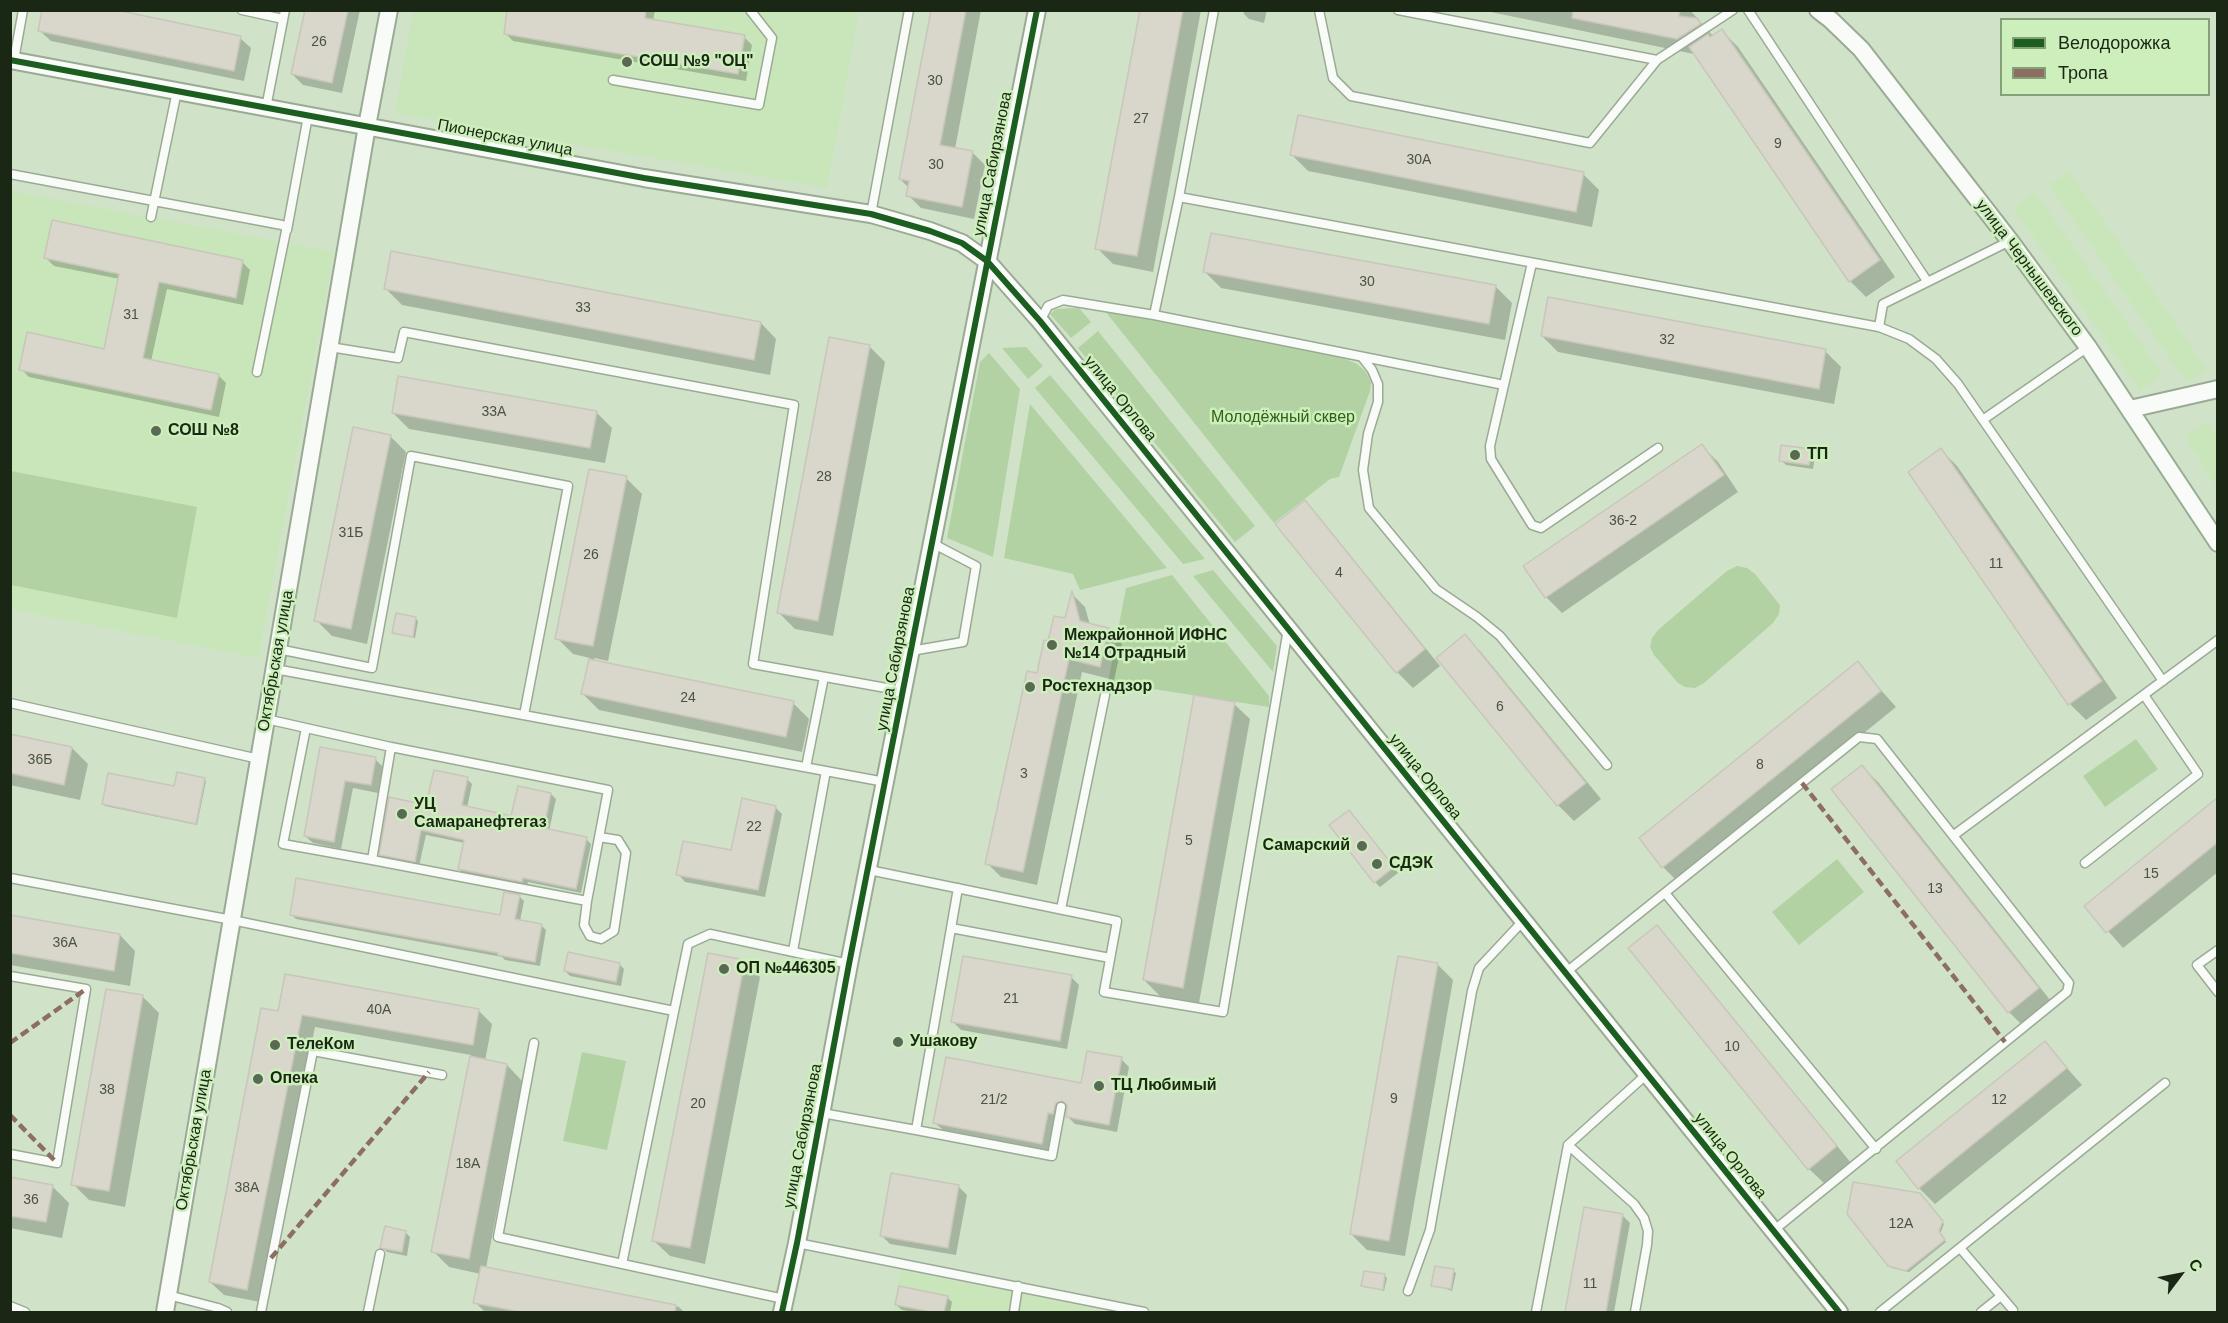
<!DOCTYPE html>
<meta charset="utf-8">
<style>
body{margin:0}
#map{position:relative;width:2228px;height:1323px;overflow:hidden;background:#d0e3c8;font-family:Helvetica,sans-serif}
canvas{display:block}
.frame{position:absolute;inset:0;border:12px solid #1a2714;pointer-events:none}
.legend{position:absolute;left:2000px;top:18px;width:210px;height:78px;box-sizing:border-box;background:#ccefbc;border:2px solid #859f79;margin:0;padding:8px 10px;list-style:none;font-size:18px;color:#1a2714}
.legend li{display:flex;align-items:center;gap:12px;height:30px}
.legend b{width:30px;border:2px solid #859f79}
.north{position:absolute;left:2150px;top:1245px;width:60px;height:60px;-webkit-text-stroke:4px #ccefbc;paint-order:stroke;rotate:58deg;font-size:16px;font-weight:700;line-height:24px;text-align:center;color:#1a2714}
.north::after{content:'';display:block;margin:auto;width:21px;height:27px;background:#1a2714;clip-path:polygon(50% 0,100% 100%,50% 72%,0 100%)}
</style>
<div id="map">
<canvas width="2228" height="1323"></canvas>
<div class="frame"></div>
<ul class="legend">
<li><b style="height:8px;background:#1b5e20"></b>Велодорожка</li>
<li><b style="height:8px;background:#8d6e63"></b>Тропа</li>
</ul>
<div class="north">С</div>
</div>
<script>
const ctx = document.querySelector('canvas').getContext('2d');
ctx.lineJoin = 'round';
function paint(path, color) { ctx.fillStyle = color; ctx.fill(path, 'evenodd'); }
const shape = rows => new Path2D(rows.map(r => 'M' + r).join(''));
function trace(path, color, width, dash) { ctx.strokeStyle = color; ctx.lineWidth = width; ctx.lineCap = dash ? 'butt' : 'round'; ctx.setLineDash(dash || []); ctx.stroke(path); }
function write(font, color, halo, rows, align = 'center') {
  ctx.font = font + ' Helvetica,sans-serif'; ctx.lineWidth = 5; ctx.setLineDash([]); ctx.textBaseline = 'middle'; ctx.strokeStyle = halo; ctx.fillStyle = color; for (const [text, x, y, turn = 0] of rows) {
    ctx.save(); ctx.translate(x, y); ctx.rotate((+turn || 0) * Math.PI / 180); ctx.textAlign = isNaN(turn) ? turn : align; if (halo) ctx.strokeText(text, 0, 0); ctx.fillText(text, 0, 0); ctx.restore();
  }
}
const built = shape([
 [413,11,859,11,827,188,395,113],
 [2069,171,2207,369,2187,383,2049,185],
 [10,191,334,252,258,658,11,609],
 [2035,192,2163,375,2140,391,2013,207],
 [2208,422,2217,437,2217,488,2185,436],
 [900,1271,1017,1293,1108,1312,893,1312]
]);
const green = shape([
 [1079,308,1091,322,1071,338,1050,314,1056,309],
 [1105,311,1181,324,1341,357,1357,364,1366,372,1371,382,1370,391,1339,477,1330,479,1274,523],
 [1098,331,1255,526,1235,542,1078,348],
 [1026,347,1043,366,1028,379,1002,348],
 [989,353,1020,389,993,557,947,538,980,362],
 [1050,375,1205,559,1183,564,1035,388],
 [1030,404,1167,568,1080,590,1073,574,1004,558],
 [11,471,197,507,177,618,11,585],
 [1737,566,1747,568,1755,574,1780,605,1779,614,1773,623,1704,683,1695,688,1685,687,1678,683,1654,655,1650,647,1652,638,1658,630,1727,571],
 [1213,570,1277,646,1273,672,1193,576],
 [1172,575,1269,696,1269,707,1108,682,1126,588],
 [2136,739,2158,769,2105,807,2083,776],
 [1837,859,1864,892,1799,945,1772,912],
 [582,1052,626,1061,607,1150,563,1141]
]);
const shadow = shape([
 [306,10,360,10,342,93,303,85,292,74],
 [509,10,655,10,653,21,744,37,752,45,746,81,513,41,505,33],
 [933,10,981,10,955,149,972,152,985,165,974,219,921,208,908,195,909,188,900,179],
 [1141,10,1201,10,1153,272,1113,264,1097,248],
 [1244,10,1267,10,1264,23,1249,19,1244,14],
 [1481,10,1690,10,1713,36,1722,31,1738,47,1895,277,1866,297,1850,281,1694,54],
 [40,31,240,38,251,48,244,81,51,41],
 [1292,155,1583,174,1599,190,1592,227,1308,171],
 [46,258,242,262,250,270,243,305,167,289,151,361,218,375,226,383,219,417,29,377,21,369,105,350,120,279,54,266],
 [1205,272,1496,287,1512,303,1505,340,1221,288],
 [386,289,761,323,776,339,770,375,402,305],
 [1542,336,1825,351,1841,367,1834,404,1558,352],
 [869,346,885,362,833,636,795,629,779,613],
 [596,412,612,428,605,463,409,429,393,413],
 [390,436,406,452,367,644,332,636,316,620],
 [1702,446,1718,462,1738,492,1562,613,1546,597],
 [1941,450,1957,466,2117,698,2086,720,2070,704],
 [1810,451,1815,456,1813,469,1786,465,1781,460],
 [626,478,642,494,608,661,594,658,594,661,793,703,809,719,802,752,599,710,583,694,590,658,573,654,557,638],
 [1305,502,1320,518,1440,666,1413,688,1397,672],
 [1072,594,1085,607,1090,625,1108,630,1122,644,1114,680,1082,672,1037,885,1001,877,987,863,1049,643,1066,620],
 [416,619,418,621,415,638,394,632],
 [1465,636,1481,652,1601,799,1574,821,1558,805,1438,658],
 [1857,663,1896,707,1679,883,1663,867],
 [1234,704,1250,719,1199,1003,1160,996,1144,980],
 [10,735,72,748,88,764,80,800,10,785],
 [321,749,375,759,383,767,378,793,353,788,341,849,313,843,305,836],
 [1862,767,1878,782,2054,1005,2025,1028,2009,1012],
 [204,779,206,781,197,825,105,806,103,804,175,788],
 [467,779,472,784,467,808,512,817,519,788,551,794,556,799,549,831,586,839,591,844,581,893,528,882,527,886,464,874,459,869,465,843,426,835,419,866,386,859,381,854,427,807],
 [2218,800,2218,872,2123,948,2086,906],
 [775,807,782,814,765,897,685,882,678,874,732,851],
 [1354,817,1398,873,1380,887,1375,882],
 [519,896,524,901,520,921,541,925,546,930,540,966,505,960,502,957,296,919,291,914,502,917],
 [10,916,120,935,135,951,130,986,10,965],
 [1657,927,1672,943,1851,1163,1825,1184,1809,1169],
 [744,961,760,977,705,1264,670,1256,654,1241],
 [619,964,624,969,621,986,570,976,565,971],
 [1437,964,1453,980,1405,1256,1367,1250,1351,1234],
 [1071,977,1079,985,1067,1049,961,1030,953,1022],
 [107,990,143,997,159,1013,125,1207,89,1200,73,1184],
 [478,1010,492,1024,485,1061,507,1065,522,1081,486,1268,679,1307,684,1312,485,1312,475,1302,481,1274,449,1267,433,1251,471,1055,315,1027,260,1302,224,1295,210,1282,280,1013],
 [2045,1043,2082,1085,1935,1204,1919,1188],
 [1121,1059,1129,1067,1117,1132,1075,1124,1067,1116,1068,1109,1063,1111,1050,1151,943,1130,935,1123,1082,1085],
 [893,1175,959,1187,967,1195,956,1255,890,1244,882,1236],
 [10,1179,53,1187,69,1203,62,1238,10,1228],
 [1922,1197,1944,1224,1940,1234,1946,1242,1909,1272,1892,1268,1889,1265],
 [1585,1208,1622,1215,1630,1223,1614,1312,1567,1312],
 [405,1232,410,1237,407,1256,387,1252,382,1247],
 [1453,1271,1456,1273,1452,1291,1433,1285],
 [1385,1276,1387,1278,1384,1291,1363,1285],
 [947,1297,952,1302,950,1312,915,1312,902,1310,896,1305]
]);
const building = shape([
 [42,10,116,10,241,36,234,71,38,31,42,10],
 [305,10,348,10,332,83,291,74,305,10],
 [507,10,646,10,645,18,745,35,738,74,504,34,507,10],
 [931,10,966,10,940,145,973,151,962,207,906,196,909,181,899,179,931,10],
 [1140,10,1183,10,1137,256,1095,249,1140,10],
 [1573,10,1680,10,1679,16,1697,18,1701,24,1677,39,1572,18,1573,10],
 [1722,29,1880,260,1849,282,1689,47,1708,34,1710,37,1722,29],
 [1298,115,1584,172,1576,212,1290,155,1298,115],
 [52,220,243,260,236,298,159,282,143,358,219,374,211,410,19,370,27,332,104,349,119,274,44,258,52,220],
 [1211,233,1496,285,1489,324,1203,272,1211,233],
 [391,251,761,322,754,360,384,289,391,251],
 [1548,297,1826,349,1819,389,1541,336,1548,297],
 [829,337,870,345,818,621,777,613,829,337],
 [398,376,597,411,590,448,392,413,398,376],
 [353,427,391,435,351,629,314,621,353,427],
 [1702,444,1724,475,1545,598,1523,566,1702,444],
 [1781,445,1811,449,1809,465,1779,461,1781,445],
 [1941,448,2102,681,2068,705,1908,472,1941,448],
 [589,469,627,476,593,646,555,639,589,469],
 [1305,500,1425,649,1396,673,1275,524,1305,500],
 [1072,591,1080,621,1109,628,1100,667,1069,659,1023,872,985,864,1027,671,1037,673,1044,640,1048,641,1054,616,1065,618,1072,591],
 [396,613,416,617,413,637,392,633,396,613],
 [1465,634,1586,783,1557,806,1436,658,1465,634],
 [589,659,794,701,786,737,581,694,589,659],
 [1858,661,1881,691,1662,868,1639,838,1858,661],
 [1194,695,1235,702,1183,988,1143,980,1194,695],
 [10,734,72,747,64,785,10,773,10,734],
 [320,747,376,757,371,785,345,781,334,842,304,836,320,747],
 [1862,765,2039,988,2008,1013,1831,789,1862,765],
 [434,770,468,777,462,805,511,816,518,786,551,793,544,828,587,837,576,889,523,878,522,882,458,869,464,840,421,830,415,862,379,855,389,797,426,805,434,770],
 [177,772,205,778,196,824,102,804,108,773,174,786,177,772],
 [742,798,776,806,758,890,676,875,683,841,731,850,742,798],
 [2217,798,2217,843,2106,933,2084,906,2217,798],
 [1349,810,1394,867,1374,883,1329,825,1349,810],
 [296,878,500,915,504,892,520,895,515,919,542,924,535,962,498,955,498,953,290,915,296,878],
 [10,915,120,934,114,971,10,953,10,915],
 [1657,925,1837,1146,1808,1170,1628,948,1657,925],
 [568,952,620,963,616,982,564,971,568,952],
 [708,953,745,960,690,1248,652,1241,708,953],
 [963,956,1072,975,1060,1041,951,1022,963,956],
 [1398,956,1438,963,1389,1241,1350,1234,1398,956],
 [285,974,479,1009,473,1045,302,1015,247,1290,209,1282,261,1008,278,1011,285,974],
 [106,989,143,995,109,1191,71,1185,106,989],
 [2045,1041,2067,1068,1918,1189,1896,1161,2045,1041],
 [1087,1051,1122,1057,1109,1125,1066,1117,1067,1105,1062,1101,1056,1103,1053,1114,1048,1113,1042,1144,933,1123,946,1057,1081,1083,1087,1051],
 [470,1056,507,1064,469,1259,431,1252,470,1056],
 [891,1173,959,1185,948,1248,880,1236,891,1173],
 [10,1177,53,1185,46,1222,10,1216,10,1177],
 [1853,1182,1920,1193,1943,1221,1939,1231,1945,1240,1906,1271,1888,1266,1847,1214,1853,1182],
 [1584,1207,1623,1214,1606,1312,1565,1312,1584,1207],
 [385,1226,406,1231,402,1252,380,1248,385,1226],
 [481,1266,676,1305,675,1312,521,1312,473,1303,481,1266],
 [1435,1266,1454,1269,1451,1289,1431,1286,1435,1266],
 [1364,1271,1385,1274,1383,1290,1361,1286,1364,1271],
 [899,1286,948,1296,944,1312,932,1312,895,1305,899,1286]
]);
const service = shape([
 [242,10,283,19],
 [1319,10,1333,78,1351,96,1590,143,1657,60],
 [1398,10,1657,60,1733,10],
 [1748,10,1927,281],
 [14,60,23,10],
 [613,80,759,105,772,38,750,10],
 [266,108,285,10],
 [10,174,282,225,286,227,286,231,257,372],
 [1179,197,1879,327,1909,339,1936,359,1958,384,2163,681],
 [871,214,909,10],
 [151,217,177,91],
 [287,230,308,116],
 [1532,263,1490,446,1491,459,1532,525,1541,528,1658,448],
 [1154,315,1179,197,1214,10],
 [1040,321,1048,306,1063,300,1154,315,1504,385],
 [1879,327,1883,304,2010,241],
 [330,347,398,358,404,332,794,405,753,664,903,691],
 [1362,357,1372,370,1378,384,1378,402,1368,434,1363,470,1369,508,1436,589,1477,617,1500,636,1607,765],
 [1984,419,2088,347],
 [278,649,372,668,411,456,568,486,524,715],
 [911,651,963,642,976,566,932,543],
 [275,669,885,782],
 [10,703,259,759],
 [266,719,306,728],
 [806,767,824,677],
 [1954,835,2218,640],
 [372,860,283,844,306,728,391,747,608,790,587,901,372,860,391,747],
 [2085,863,2198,774,2144,695],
 [869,870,1117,921,1104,992,1223,1012,1288,629],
 [10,878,232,920,674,1011],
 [1665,893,1876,1149],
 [587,901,584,925,590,936,601,939,614,931,626,853,618,840,599,837],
 [1061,909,1105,695],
 [951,928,1110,958],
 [2218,950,2197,965,2218,992],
 [793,951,826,771],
 [1565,973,1859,737,1877,739,2069,983,2067,992,1773,1231],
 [10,976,86,989,57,1163,10,1154],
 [534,1043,498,1237,784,1299],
 [822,1113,916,1130,958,888],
 [916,1130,1052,1156,1061,1107],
 [797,1243,1144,1312],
 [1960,1248,2013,1310],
 [622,1264,688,944,710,934,849,964],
 [1408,1291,1430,1230,1472,991,1479,968,1523,921],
 [168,1295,218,1308,227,1312],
 [10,1306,25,1312],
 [261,1312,313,1051,442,1075],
 [368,1312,380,1254],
 [1014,1312,1018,1286],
 [1536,1312,1568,1145],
 [1635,1312,1647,1245,1648,1231,1644,1218,1634,1204,1568,1145,1647,1074],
 [1880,1312,2165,1083],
 [1981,1312,2001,1296]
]);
const minor = shape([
 [1818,10,1831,20,1861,49,2010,241,2088,347,2218,543],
 [10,60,644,178,871,214,930,231,962,243,987,261,1040,321,1839,1312],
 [2130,409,2218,389],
 [165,1312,367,126,389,10],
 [782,1312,797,1243,849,964,1037,10]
]);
const quiet = shape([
 [1802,783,2005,1042],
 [10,1043,86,989],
 [10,1115,57,1163],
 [271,1258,429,1072]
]);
const cycleway = shape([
 [10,60,644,178,871,214,930,231,962,243,987,261,1040,321,1839,1312],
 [782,1312,797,1243,849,964,1037,10]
]);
const markers = [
 [627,62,6,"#5a6953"],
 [156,431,6,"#5a6953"],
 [1795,455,6,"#5a6953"],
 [1052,645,6,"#5a6953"],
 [1030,687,6,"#5a6953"],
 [402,814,6,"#5a6953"],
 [1362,846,6,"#5a6953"],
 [1377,864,6,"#5a6953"],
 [724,969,6,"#5a6953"],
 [898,1042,6,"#5a6953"],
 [275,1045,6,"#5a6953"],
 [258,1079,6,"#5a6953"],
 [1099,1086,6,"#5a6953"]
];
const numberNames = [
 ["26",319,42],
 ["30",935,81],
 ["27",1141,119],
 ["9",1778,144],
 ["30А",1419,160],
 ["30",936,165],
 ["30",1367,282],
 ["33",583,308],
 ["31",131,315],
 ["32",1667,340],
 ["33А",494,412],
 ["28",824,477],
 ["36-2",1623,521],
 ["31Б",351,533],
 ["26",591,555],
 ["11",1996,564],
 ["4",1339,573],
 ["24",688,698],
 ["6",1500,707],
 ["36Б",40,760],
 ["8",1760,765],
 ["3",1024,774],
 ["22",754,827],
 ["5",1189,841],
 ["15",2151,874],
 ["13",1935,889],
 ["36А",65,943],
 ["21",1011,999],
 ["40А",379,1010],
 ["10",1732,1047],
 ["38",107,1090],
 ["9",1394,1099],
 ["21/2",994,1100],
 ["12",1999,1100],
 ["20",698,1104],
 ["18А",468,1164],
 ["38А",247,1188],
 ["36",31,1200],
 ["12А",1901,1224],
 ["11",1590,1284]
];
const poiNames = [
 ["СОШ №9 \"ОЦ\"",639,62],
 ["СОШ №8",168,431],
 ["ТП",1807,455],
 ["Межрайонной ИФНС",1064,636],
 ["№14 Отрадный",1064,654],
 ["Ростехнадзор",1042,687],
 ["УЦ",414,805],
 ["Самаранефтегаз",414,823],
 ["Самарский",1350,846,"right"],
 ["СДЭК",1389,864],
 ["ОП №446305",736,969],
 ["Ушакову",910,1042],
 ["ТелеКом",287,1045],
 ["Опека",270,1079],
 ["ТЦ Любимый",1111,1086]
];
const streetNames = [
 ["Пионерская улица",505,138,11],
 ["улица Сабирзянова",993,164,-79],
 ["улица Чернышевского",2029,268,53],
 ["улица Орлова",1120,399,51],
 ["улица Сабирзянова",896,659,-79],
 ["Октябрьская улица",276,661,-80],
 ["улица Орлова",1425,777,51],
 ["улица Сабирзянова",803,1136,-79],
 ["Октябрьская улица",194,1140,-80],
 ["улица Орлова",1730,1156,51]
];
const parkNames = [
 ["Молодёжный сквер",1283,418]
];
paint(built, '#c8e6ba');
paint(green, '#b2d2a4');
paint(shadow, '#0003');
paint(building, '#d9d6cb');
trace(building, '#c9c6ba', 1.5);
trace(service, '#9baa94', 11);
trace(minor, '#9baa94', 20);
trace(service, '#f8fbf7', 8);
trace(minor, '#f8fbf7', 16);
trace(quiet, '#8d6e63', 4.5, [9, 4.5]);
trace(cycleway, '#1b5e20', 6);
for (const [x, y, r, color] of markers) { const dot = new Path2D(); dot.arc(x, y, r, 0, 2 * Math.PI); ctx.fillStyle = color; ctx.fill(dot); trace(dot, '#ccefbc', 2); }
write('14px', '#4a5342', null, numberNames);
write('bold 16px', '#1a2714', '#ccefbc', poiNames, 'left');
write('16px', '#1a2714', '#ccefbc', streetNames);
write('16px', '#315f14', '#ccefbc', parkNames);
</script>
